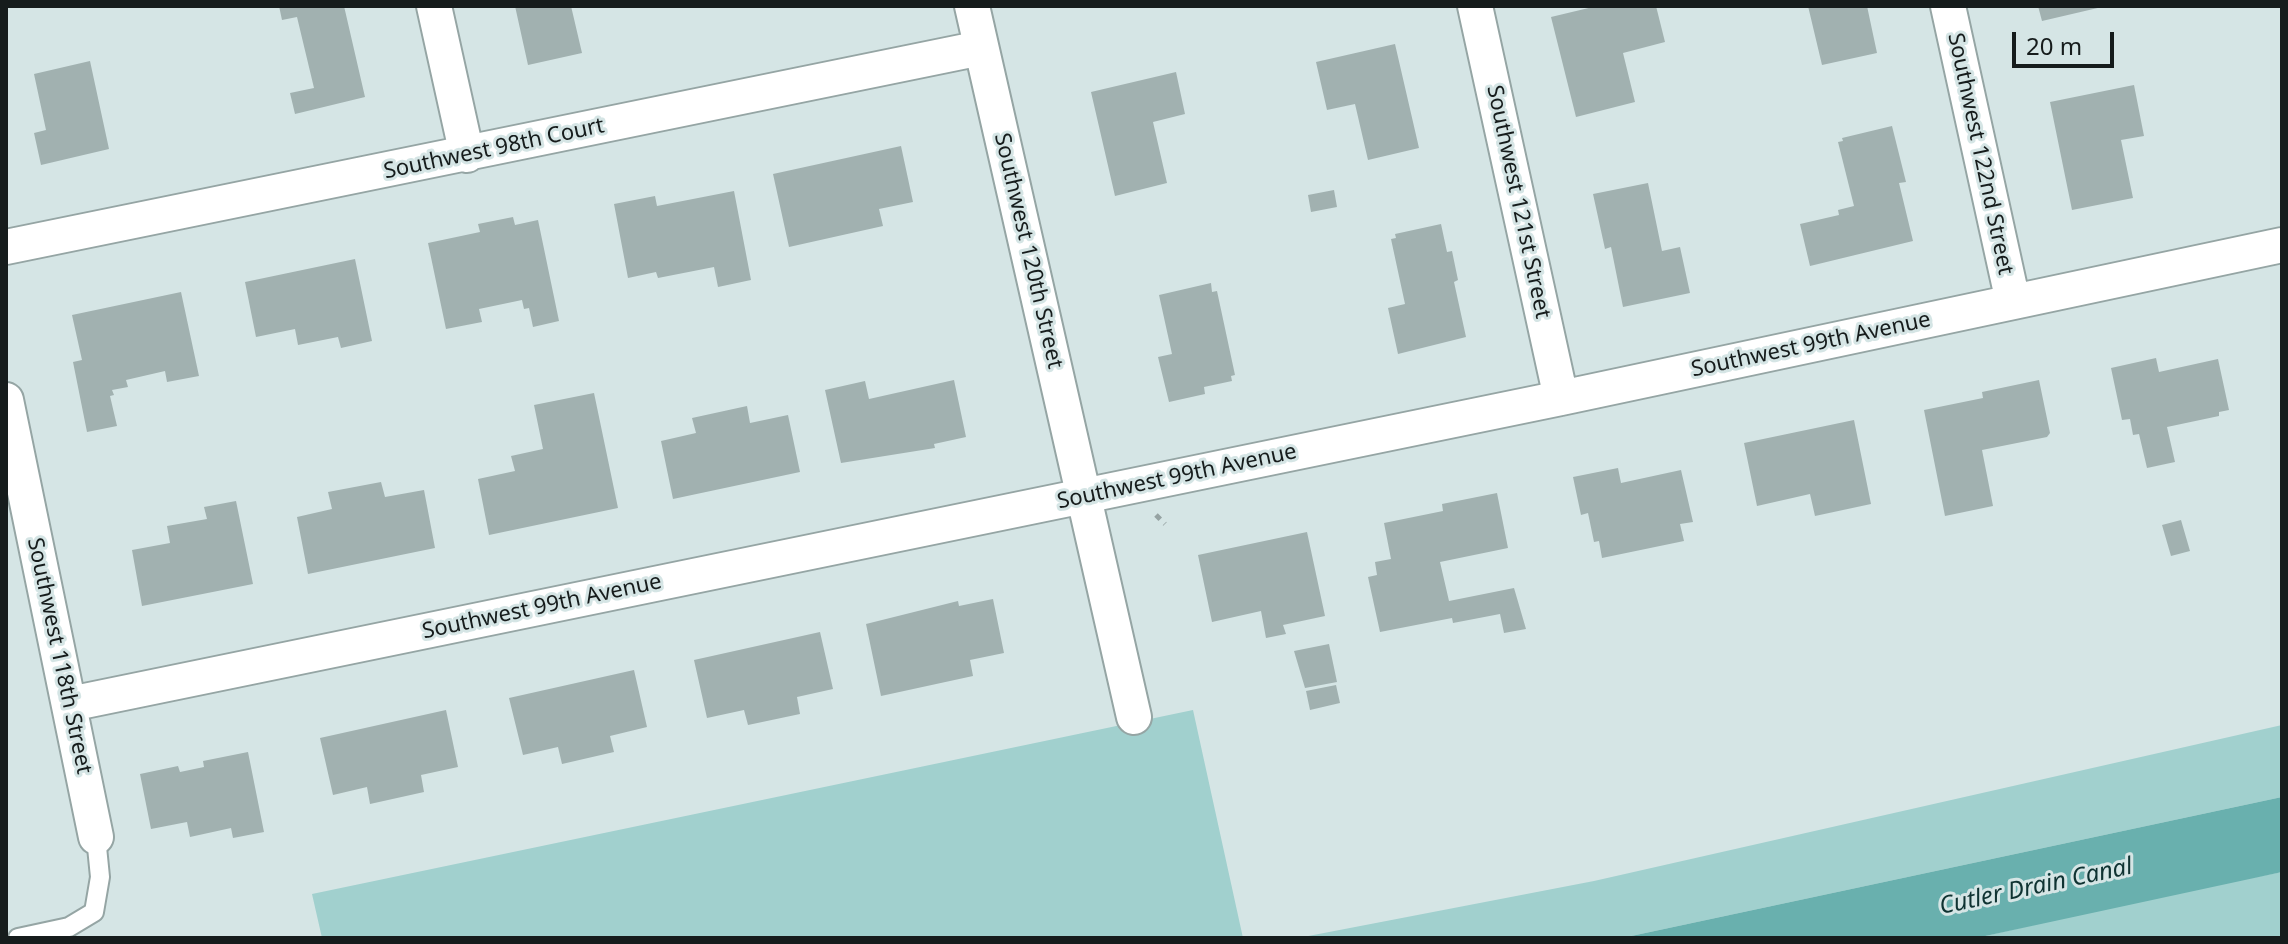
<!DOCTYPE html>
<style>
body{margin:0}
#map{position:relative;width:2288px;height:944px;overflow:hidden;background:#d5e5e5;font-family:"Noto Sans",sans-serif}
canvas{display:block}
.frame{position:absolute;inset:0;border:8px solid #161c1c;pointer-events:none}
.scale{position:absolute;left:2012px;top:32px;width:102px;height:36px;box-sizing:border-box;border:4px solid #161c1c;border-top:0;padding-left:10px;font-size:24px;line-height:28px;white-space:nowrap;color:#161c1c;-webkit-text-stroke:6px #d5e5e5;paint-order:stroke}
</style>
<div id="map">
<canvas width="2288" height="944"></canvas>
<div class="frame"></div>
<div class="scale">20 m</div>
</div>
<script>
const ctx = document.querySelector('canvas').getContext('2d');
ctx.lineJoin = 'round';
function paint(path, color) { ctx.fillStyle = color; ctx.fill(path, 'evenodd'); }
const shape = rows => new Path2D(rows.map(r => 'M' + r).join(''));
function trace(path, color, width, dash) { ctx.strokeStyle = color; ctx.lineWidth = width; ctx.lineCap = dash ? 'butt' : 'round'; ctx.setLineDash(dash || []); ctx.stroke(path); }
function write(font, color, halo, rows, align = 'center') {
  ctx.font = font + ' "Noto Sans",sans-serif'; ctx.lineWidth = 6; ctx.setLineDash([]); ctx.textBaseline = 'middle'; ctx.strokeStyle = halo; ctx.fillStyle = color; for (const [text, x, y, turn = 0] of rows) {
    ctx.save(); ctx.translate(x, y); ctx.rotate((+turn || 0) * Math.PI / 180); ctx.textAlign = isNaN(turn) ? turn : align; if (halo) ctx.strokeText(text, 0, 0); ctx.fillText(text, 0, 0); ctx.restore();
  }
}
const green = shape([
 [1193,710,1243,938,322,938,312,894],
 [2282,725,2282,797,1622,938,1298,938,1594,881],
 [2282,872,2282,938,1976,938,2178,892]
]);
const water = shape([
 [2282,797,2282,872,1976,938,1622,938]
]);
const building = shape([
 [279,6,344,6,365,97,295,114,290,93,314,88,297,17,282,20],
 [515,6,571,6,582,53,528,65],
 [1597,6,1656,6,1665,42,1623,53,1635,102,1576,117,1551,17],
 [1808,6,1867,6,1877,53,1822,65],
 [2038,6,2102,6,2102,7,2042,21],
 [1395,44,1419,148,1368,160,1355,104,1327,110,1316,62],
 [90,61,109,149,41,165,34,133,46,130,34,74],
 [1176,72,1185,114,1153,122,1167,183,1115,196,1091,92],
 [2134,85,2144,136,2121,140,2133,198,2072,210,2050,102],
 [1892,126,1906,182,1899,183,1913,241,1810,266,1800,224,1839,215,1838,210,1854,206,1838,142,1843,141,1842,138],
 [901,146,913,202,879,209,883,226,789,247,773,174],
 [1648,183,1662,251,1680,247,1690,293,1623,307,1611,247,1605,249,1593,194],
 [1334,190,1337,207,1311,212,1308,195],
 [734,191,751,280,718,287,714,267,658,278,656,272,628,278,614,204,655,196,657,206],
 [513,217,515,225,538,220,559,321,533,327,529,308,524,309,522,300,479,309,482,322,446,329,428,243,480,232,478,224],
 [1441,224,1447,252,1452,251,1458,280,1454,282,1466,337,1398,354,1388,308,1405,304,1391,239,1396,238,1395,234],
 [355,259,372,341,341,348,338,337,298,345,295,329,256,337,245,282],
 [1211,283,1212,292,1217,291,1235,375,1231,376,1232,381,1204,387,1205,394,1169,402,1158,357,1172,354,1159,295],
 [181,292,199,376,167,382,165,371,126,380,128,387,112,390,114,395,110,396,117,426,87,432,73,362,82,360,72,315],
 [2156,358,2159,372,2218,359,2229,410,2219,412,2219,416,2167,427,2175,462,2147,468,2139,434,2133,435,2130,419,2122,420,2111,368],
 [954,380,966,437,934,444,935,448,841,463,825,390,865,381,869,399],
 [2039,380,2050,433,2047,437,1982,450,1993,506,1945,516,1924,410,1983,398,1982,392],
 [594,393,618,508,489,535,478,479,515,471,511,456,543,449,534,405],
 [747,406,750,423,788,415,800,472,673,499,661,441,696,433,692,418],
 [1854,420,1871,504,1815,516,1810,494,1757,506,1744,443],
 [1618,468,1621,483,1681,470,1693,522,1680,524,1684,541,1602,558,1599,541,1594,542,1588,513,1581,515,1573,477],
 [381,482,385,497,424,490,435,548,308,574,297,517,332,509,328,492],
 [1497,493,1508,548,1440,562,1449,601,1514,588,1526,629,1504,633,1500,614,1453,623,1452,618,1380,632,1368,577,1377,575,1375,562,1391,559,1384,523,1443,511,1442,504],
 [236,501,253,584,142,606,132,550,170,543,167,526,207,519,204,507],
 [2181,520,2190,551,2171,556,2162,525],
 [1307,532,1325,616,1283,625,1286,634,1266,638,1261,611,1212,622,1198,555],
 [993,599,1004,653,970,660,973,676,881,696,866,624,958,601,959,606],
 [820,632,833,689,797,697,800,714,748,725,744,710,707,718,694,660],
 [1329,644,1337,682,1305,688,1294,651],
 [634,670,647,727,610,736,614,752,562,764,558,747,523,755,509,698],
 [1336,685,1340,703,1310,710,1306,691],
 [446,710,458,767,421,775,424,792,370,804,367,787,333,795,320,738],
 [248,752,264,832,233,838,231,828,190,837,187,822,151,829,140,774,178,766,180,772,204,767,203,761]
]);
const path = shape([
 [1156,515,1165,524]
]);
const service = shape([
 [18,938,69,927,94,912,100,877,96,837]
]);
const minor = shape([
 [434,6,467,155],
 [972,6,1134,717],
 [1475,6,1561,398],
 [1948,6,2013,302],
 [6,247,981,48],
 [6,400,96,837],
 [70,704,1561,398,2282,245]
]);
const streetNames = [
 ["Southwest 98th Court",494,149,-12],
 ["Southwest 122nd Street",1980,154,78],
 ["Southwest 121st Street",1518,202,78],
 ["Southwest 120th Street",1028,251,77],
 ["Southwest 99th Avenue",1811,345,-12],
 ["Southwest 99th Avenue",1177,477,-12],
 ["Southwest 99th Avenue",542,607,-12],
 ["Southwest 118th Street",59,656,78]
];
const waterNames = [
 ["Cutler Drain Canal",2036,887,-12]
];
paint(green, '#a1d0ce');
paint(water, '#69b0ae');
paint(building, '#a1b1b0');
trace(service, '#95a5a4', 22);
trace(minor, '#95a5a4', 38);
trace(path, '#96a3a3', 5, [6, 6]);
trace(service, '#fff', 18);
trace(minor, '#fff', 34);
write('22px', '#161c1c', '#d5e5e5', streetNames);
write('italic 24px', '#0f3332', '#d5e5e5', waterNames);
</script>
